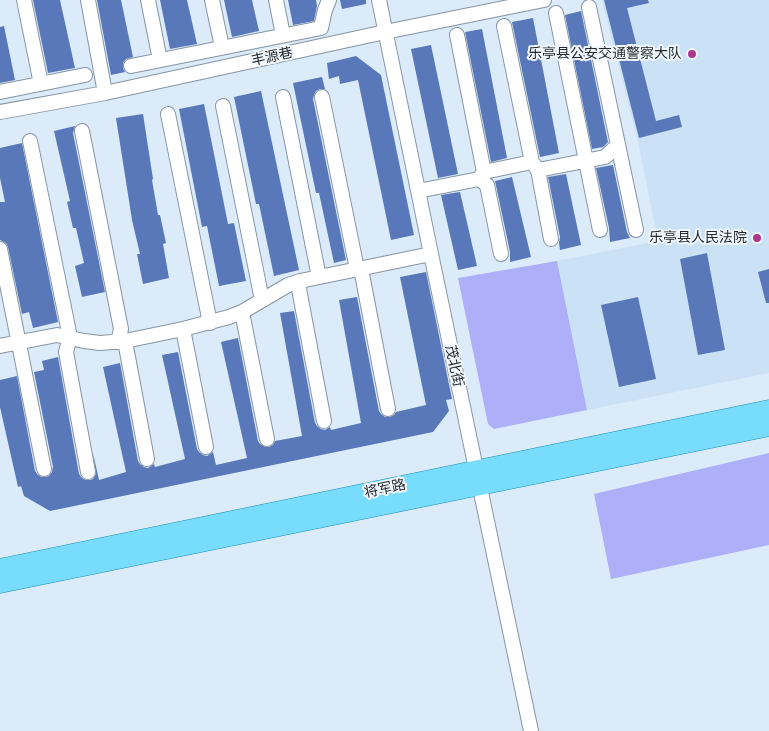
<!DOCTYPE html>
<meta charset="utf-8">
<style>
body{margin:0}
canvas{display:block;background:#dbebf9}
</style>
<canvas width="769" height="731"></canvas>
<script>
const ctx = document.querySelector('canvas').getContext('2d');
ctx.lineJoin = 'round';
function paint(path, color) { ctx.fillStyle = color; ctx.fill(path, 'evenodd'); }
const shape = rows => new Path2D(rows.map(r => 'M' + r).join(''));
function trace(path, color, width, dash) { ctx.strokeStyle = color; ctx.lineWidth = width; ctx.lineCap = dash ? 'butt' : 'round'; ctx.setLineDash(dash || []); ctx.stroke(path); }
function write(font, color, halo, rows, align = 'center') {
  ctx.font = font + ' "Work Sans","Noto Sans SC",sans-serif'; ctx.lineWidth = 4; ctx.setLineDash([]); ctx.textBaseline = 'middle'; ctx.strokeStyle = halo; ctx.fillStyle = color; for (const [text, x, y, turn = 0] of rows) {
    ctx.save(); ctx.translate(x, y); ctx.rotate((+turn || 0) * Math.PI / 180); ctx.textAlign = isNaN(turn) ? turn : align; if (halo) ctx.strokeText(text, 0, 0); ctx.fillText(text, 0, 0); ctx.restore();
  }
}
const built = shape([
 [602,0,769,0,769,373,587,410,557,261,658,241,637,137]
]);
const green = shape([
 [557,261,587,410,494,429,488,424,458,278],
 [769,453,769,545,611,579,594,494]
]);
const building = shape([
 [33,0,60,0,75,68,48,73],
 [97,0,121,0,133,57,126,59,123,63,123,68,125,72,111,75],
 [160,0,187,0,197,44,170,49],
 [224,0,252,0,259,31,232,37],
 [288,0,316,0,317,6,314,21,293,25],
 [340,0,366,0,366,4,342,9],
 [604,0,648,0,649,3,627,8,656,121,679,115,682,127,639,138],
 [581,11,608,142,603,147,592,149,565,15],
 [533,18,559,153,540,157,512,22],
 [4,26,15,80,0,83,0,27],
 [482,29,507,158,491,162,465,32],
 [431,45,458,174,438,178,411,49],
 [356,56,381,75,414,235,391,240,358,80,340,84,339,76,329,79,327,63],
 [322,77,325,89,320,89,316,91,314,95,313,99,346,260,334,263,319,193,316,193,293,83],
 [261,91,299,270,274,276,259,204,256,204,234,97],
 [204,104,228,224,234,223,246,281,219,286,207,226,202,227,179,109],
 [143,114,153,179,152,180,158,215,160,215,166,243,163,244,169,278,143,284,137,254,140,254,132,220,116,118],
 [75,126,73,133,105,292,82,297,75,266,84,263,76,228,73,228,67,202,70,201,54,131],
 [22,143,58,322,33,328,29,312,22,314,8,247,6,243,0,240,0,202,5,202,0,178,0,148],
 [613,165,627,232,630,238,610,242,609,228,596,168],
 [566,174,581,245,560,250,559,243,560,237,548,177],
 [512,177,531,257,510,262,510,252,495,181],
 [460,192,477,266,458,270,441,195],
 [707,253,725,350,698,355,680,259],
 [769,269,769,303,766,303,758,272],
 [426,272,452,399,446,400,449,411,433,432,50,511,24,496,21,486,18,487,0,407,0,380,17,376,35,471,37,474,41,477,46,477,49,476,52,472,53,467,34,372,44,370,42,361,58,357,79,474,82,478,86,480,90,480,93,479,96,474,93,453,99,480,126,472,103,367,120,363,138,461,140,464,144,467,148,468,154,464,155,467,185,459,162,355,178,352,197,449,199,452,203,455,207,456,213,452,216,465,247,458,221,342,238,338,258,441,260,444,265,447,269,447,273,445,275,441,302,436,280,313,294,311,315,423,317,426,321,429,325,430,330,427,331,430,361,423,339,300,357,297,379,411,381,414,385,417,390,417,394,415,396,412,426,405,400,277],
 [638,297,656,379,619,387,601,305]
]);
const minor = shape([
 [24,0,41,84],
 [88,0,105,93],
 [148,0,160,60],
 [212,0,222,47],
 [276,0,283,35],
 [379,0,431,254,531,731],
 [589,7,636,230],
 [556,13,600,230],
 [504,26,532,162,538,170],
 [457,35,484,172],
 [131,66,321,28,325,10,329,0],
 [0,92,85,75],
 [283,97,319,277],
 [322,97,357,269],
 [223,106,262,300],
 [0,112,105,93,385,32,544,0],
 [168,114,210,323],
 [82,131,121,329,118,342],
 [30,141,70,337,66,352,88,472],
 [479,179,487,185,501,254],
 [418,191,479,179,484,172,532,162],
 [551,239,538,170,605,157,618,145],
 [0,249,44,469],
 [361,269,388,409],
 [300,281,299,289,324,421],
 [242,312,267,439],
 [183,329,206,447],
 [125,341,147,459],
 [0,346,57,335,84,341,100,343,125,341,183,329,229,317,242,312,288,285,300,281,431,254]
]);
const major = shape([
 [0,568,769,409],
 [0,584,769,427]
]);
const markers = [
 [692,54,5,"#ac378f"],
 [757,238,5,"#ac378f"]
];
const poiNames = [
 ["乐亭县公安交通警察大队",682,54],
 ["乐亭县人民法院",747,238]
];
const streetNames = [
 ["丰源巷",272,57,-12],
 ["茂北街",454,366,78],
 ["将军路",385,489,-12]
];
paint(built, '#cbe1f5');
paint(green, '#adaff8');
paint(building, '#5978b9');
trace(minor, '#8695a2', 16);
trace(major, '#208fb3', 19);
trace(minor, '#fff', 14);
trace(major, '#78ddfc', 18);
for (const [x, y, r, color] of markers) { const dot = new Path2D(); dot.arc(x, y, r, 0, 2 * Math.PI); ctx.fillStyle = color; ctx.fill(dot); trace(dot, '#f0f7fc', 2); }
write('14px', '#242a2f', '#f0f7fc', poiNames, 'right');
write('14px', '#242a2f', '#f0f7fc', streetNames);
</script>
